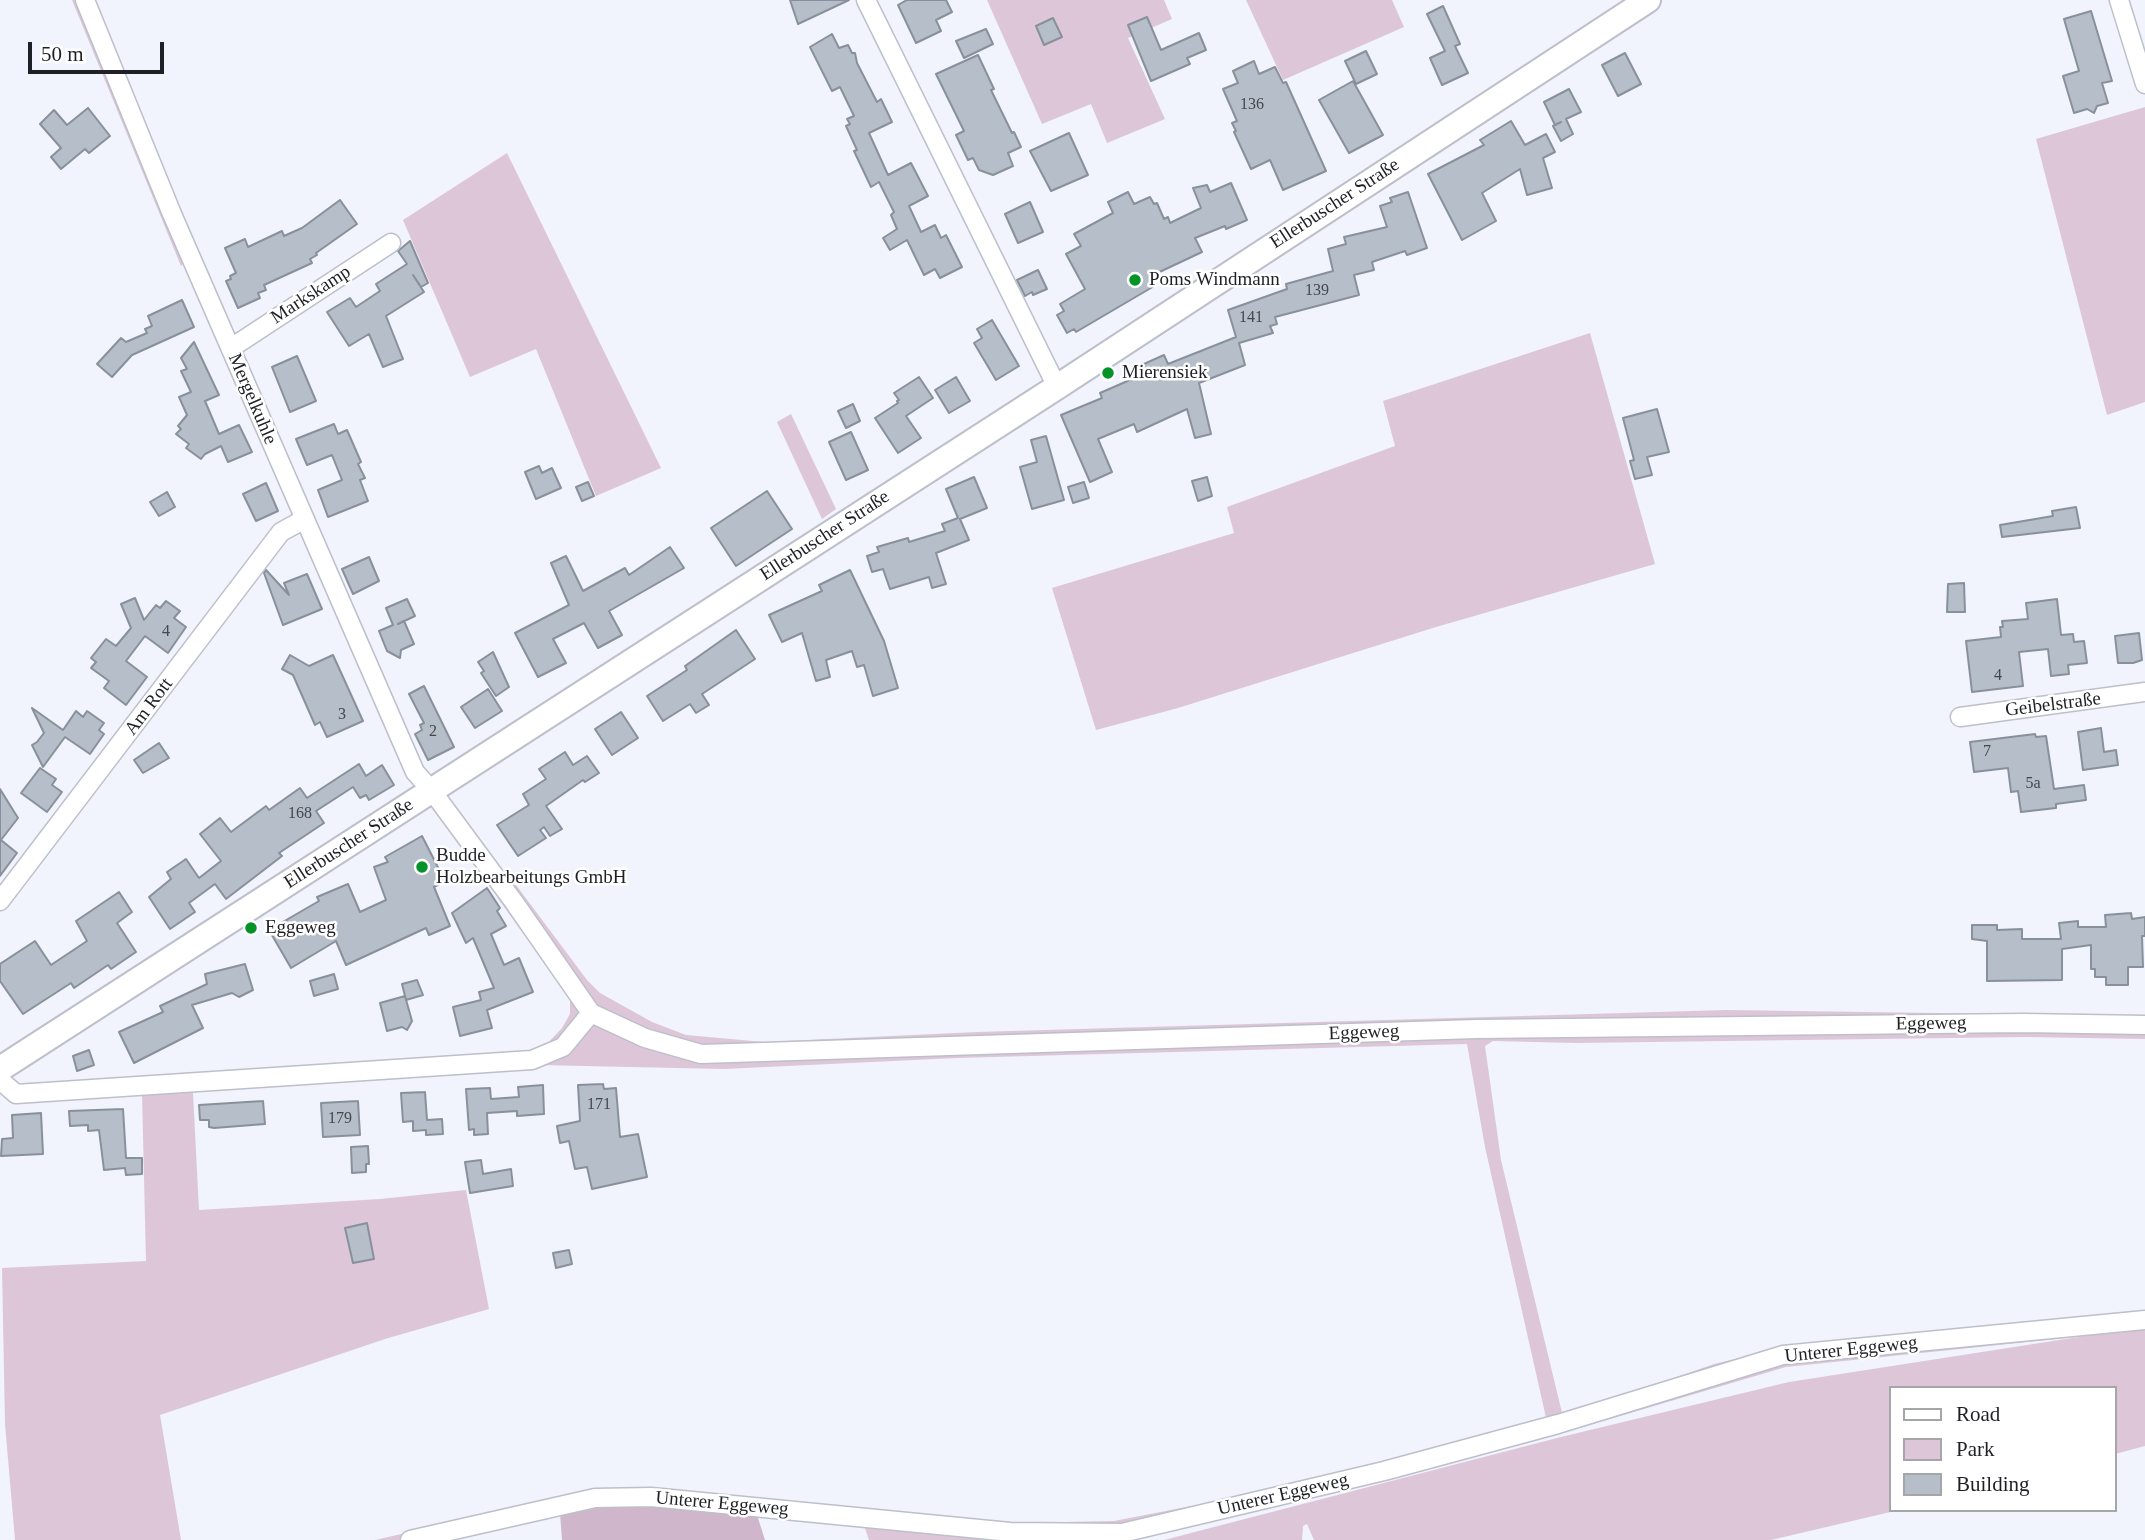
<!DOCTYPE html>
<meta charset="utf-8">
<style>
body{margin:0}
#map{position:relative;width:2145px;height:1540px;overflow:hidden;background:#f1f3fd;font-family:Georgia,serif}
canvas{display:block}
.legend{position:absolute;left:1889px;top:1386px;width:228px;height:126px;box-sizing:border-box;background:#fff;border:2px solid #a5a6a8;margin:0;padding:9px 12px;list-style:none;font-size:21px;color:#1f2025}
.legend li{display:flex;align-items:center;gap:14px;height:35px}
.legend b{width:35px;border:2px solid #a5a6a8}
.scale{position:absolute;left:28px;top:42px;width:136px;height:32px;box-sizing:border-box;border:4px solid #1f2025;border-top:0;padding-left:9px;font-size:21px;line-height:24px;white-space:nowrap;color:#1f2025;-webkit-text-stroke:5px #fff;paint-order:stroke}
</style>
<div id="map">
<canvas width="2145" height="1540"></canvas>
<ul class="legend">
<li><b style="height:9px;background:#fff"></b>Road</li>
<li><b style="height:19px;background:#ddc6d8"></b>Park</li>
<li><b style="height:19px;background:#b5bec9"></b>Building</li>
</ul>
<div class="scale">50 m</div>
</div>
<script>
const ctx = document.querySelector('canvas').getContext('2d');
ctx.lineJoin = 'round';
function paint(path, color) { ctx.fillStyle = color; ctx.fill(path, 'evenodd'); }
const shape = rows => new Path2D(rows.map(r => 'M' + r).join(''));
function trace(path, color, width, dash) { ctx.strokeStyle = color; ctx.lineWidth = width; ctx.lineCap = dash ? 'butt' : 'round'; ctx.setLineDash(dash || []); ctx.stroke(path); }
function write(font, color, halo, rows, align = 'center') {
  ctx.font = font + ' Georgia,serif'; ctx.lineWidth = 5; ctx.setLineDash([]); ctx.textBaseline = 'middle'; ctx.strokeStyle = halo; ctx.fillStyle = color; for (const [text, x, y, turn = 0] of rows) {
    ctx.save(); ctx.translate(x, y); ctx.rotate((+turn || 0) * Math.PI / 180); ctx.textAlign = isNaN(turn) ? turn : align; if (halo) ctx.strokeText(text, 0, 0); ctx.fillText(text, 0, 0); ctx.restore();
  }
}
const green = shape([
 [72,0,96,0,196,250,181,266],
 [987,0,1164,0,1172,19,1128,38,1165,119,1107,143,1091,104,1042,124],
 [1246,0,1392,0,1404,27,1283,80],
 [2145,107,2145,402,2107,415,2036,139],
 [507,153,661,468,596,496,536,349,470,377,403,220],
 [1590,333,1655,564,1436,627,1178,708,1096,730,1052,588,1234,533,1227,507,1395,446,1383,401],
 [791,414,836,509,822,519,777,422],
 [516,885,587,980,600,993,652,1022,686,1035,764,1042,977,1032,1726,1010,2145,1016,2145,1039,2025,1037,1576,1043,1493,1041,1485,1046,1501,1160,1563,1417,1714,1364,1790,1346,2145,1311,2145,1446,2115,1454,2115,1388,1891,1388,1891,1510,1899,1510,1771,1540,1314,1540,1307,1524,1303,1526,1302,1540,1164,1540,1561,1437,1789,1382,2085,1336,1786,1367,1559,1434,1386,1479,1121,1540,869,1540,864,1525,757,1515,598,1505,442,1540,375,1540,563,1497,704,1497,1016,1523,1114,1521,1259,1493,1547,1422,1485,1147,1467,1044,957,1058,724,1069,538,1065,545,1046,562,1028,570,1014,570,998,497,897],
 [193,1093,199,1210,380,1199,466,1190,489,1309,385,1339,160,1415,181,1540,15,1540,5,1424,2,1268,146,1261,142,1094]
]);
const forest = shape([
 [598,1505,652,1505,757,1515,765,1540,562,1540,560,1513]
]);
const building = shape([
 [790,0,849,0,798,24,790,0],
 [907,0,946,0,952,12,936,20,941,31,916,43,898,5,907,0],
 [1443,6,1460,44,1455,46,1468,73,1442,85,1430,58,1445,51,1427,14,1443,6],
 [2091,11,2112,81,2102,83,2108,103,2097,106,2094,113,2087,109,2074,113,2063,76,2079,71,2064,19,2091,11],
 [1147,17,1161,50,1199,33,1206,50,1187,58,1190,64,1151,81,1128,25,1147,17],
 [1053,18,1062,37,1044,45,1036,26,1053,18],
 [986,29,993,44,964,58,956,41,986,29],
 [832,34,839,48,848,45,852,53,855,53,857,63,877,102,881,99,892,122,869,133,888,175,911,163,928,196,909,206,921,232,935,225,941,238,946,235,962,267,940,278,935,269,924,275,907,240,890,250,883,238,897,229,891,215,894,212,879,182,871,187,854,151,857,150,846,126,850,124,847,119,854,116,840,87,832,91,810,47,832,34],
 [1366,51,1377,74,1356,84,1345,61,1366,51],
 [1625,53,1641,84,1618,96,1602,65,1625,53],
 [978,55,994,89,991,90,1012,133,1014,132,1021,147,1008,153,1013,166,993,175,979,170,973,158,968,160,956,135,964,131,936,74,978,55],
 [1254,61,1259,74,1275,67,1283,83,1286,82,1326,171,1283,190,1270,160,1251,169,1234,132,1236,131,1232,123,1237,121,1223,89,1238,83,1233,71,1254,61],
 [1353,81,1383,135,1349,153,1319,100,1353,81],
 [1569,89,1581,112,1566,119,1573,134,1561,141,1553,126,1561,122,1555,125,1544,102,1569,89],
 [88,108,110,136,89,153,85,149,61,169,51,157,61,148,40,124,54,110,67,125,88,108],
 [1511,121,1525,145,1546,134,1555,152,1543,158,1552,188,1527,195,1520,169,1482,193,1496,221,1462,240,1428,174,1484,145,1480,140,1511,121],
 [1069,133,1088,175,1051,191,1030,151,1069,133],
 [1231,183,1247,220,1226,229,1225,226,1195,238,1202,252,1151,276,1156,285,1076,332,1074,329,1067,333,1057,315,1064,311,1060,304,1085,289,1066,254,1081,246,1074,234,1113,213,1108,202,1128,192,1134,204,1150,197,1154,204,1157,203,1164,219,1168,217,1170,223,1201,208,1193,188,1207,185,1210,192,1231,183],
 [1408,192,1427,248,1407,255,1405,251,1372,262,1374,270,1354,275,1359,295,1275,317,1277,324,1270,326,1273,333,1239,343,1245,365,1199,383,1211,434,1195,438,1187,409,1137,432,1134,424,1098,439,1112,472,1090,482,1061,415,1102,398,1100,393,1139,376,1135,368,1164,355,1168,364,1236,337,1228,310,1287,289,1286,284,1333,271,1328,249,1346,244,1344,237,1387,227,1380,206,1392,202,1390,198,1408,192],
 [340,200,357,224,316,253,317,255,310,259,312,263,264,285,266,290,258,293,260,298,238,308,226,281,231,279,230,276,236,273,225,248,245,239,248,247,282,231,284,236,302,228,340,200],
 [1030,202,1043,232,1018,243,1005,214,1030,202],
 [410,241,428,283,421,287,413,275,424,292,386,316,403,359,383,367,369,334,349,346,327,312,350,298,356,307,380,291,376,284,407,264,398,251,410,241],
 [1038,270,1047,289,1033,295,1032,292,1025,296,1017,280,1038,270],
 [182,300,194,327,132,355,112,377,97,364,121,338,126,342,147,333,145,329,152,326,148,316,182,300],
 [992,320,1019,366,996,380,974,343,982,338,977,329,992,320],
 [194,342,219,395,205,401,219,434,239,425,252,452,228,462,221,446,205,454,201,459,186,448,189,444,176,434,181,429,178,426,187,415,179,397,191,392,181,371,187,369,181,358,194,342],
 [297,356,316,401,290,412,272,367,297,356],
 [919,377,933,398,906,416,921,438,898,453,875,418,898,403,897,401,899,400,894,393,919,377],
 [956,377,970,401,949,413,935,390,956,377],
 [853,404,860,421,846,428,838,411,853,404],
 [1657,409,1669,452,1647,457,1652,475,1635,479,1630,461,1634,460,1623,418,1657,409],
 [334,424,338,434,347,430,361,462,358,464,365,478,360,480,368,501,328,517,318,490,342,480,332,455,307,465,296,439,334,424],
 [851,432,868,470,846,480,829,442,851,432],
 [1046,436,1064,500,1032,509,1020,467,1037,462,1031,440,1046,436],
 [539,466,542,473,552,468,561,488,536,499,525,472,539,466],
 [974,477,987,508,960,519,969,540,936,553,946,584,932,588,929,577,890,589,883,569,872,572,867,556,879,552,877,547,908,538,909,542,945,531,942,524,958,518,946,489,974,477],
 [1207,477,1212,496,1198,501,1192,481,1207,477],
 [588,482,594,496,582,501,576,487,588,482],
 [1084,482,1089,498,1073,503,1068,487,1084,482],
 [266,483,278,511,256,521,243,494,266,483],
 [767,491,792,529,736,566,711,528,767,491],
 [167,492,175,507,159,516,150,502,167,492],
 [2076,507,2080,528,2002,537,2000,525,2053,516,2052,511,2076,507],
 [670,547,684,568,609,611,622,635,598,648,584,623,553,639,566,663,538,677,515,633,569,605,551,563,566,556,583,591,625,568,629,575,670,547],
 [369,557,379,581,353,594,342,569,369,557],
 [266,570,289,595,284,583,307,574,322,609,283,625,264,573,266,570],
 [850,570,884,641,898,688,873,696,864,665,857,667,852,651,826,660,830,677,816,681,802,633,782,642,769,615,822,591,819,585,850,570],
 [1964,583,1965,612,1947,612,1948,584,1964,583],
 [135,598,144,620,156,605,160,608,166,601,180,611,174,618,186,627,168,653,145,636,126,661,147,677,126,705,104,688,109,681,91,668,96,662,91,658,106,639,116,646,131,628,121,604,135,598],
 [407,599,415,616,398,624,404,621,414,644,401,650,400,658,387,651,379,631,393,625,386,608,407,599],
 [2057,599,2061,635,2073,634,2074,642,2084,641,2087,663,2068,665,2069,674,2051,676,2048,649,2019,652,2023,686,1972,692,1966,641,2001,637,2000,627,2003,627,2002,621,2028,619,2026,603,2057,599],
 [736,630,755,659,702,694,709,705,696,713,690,704,663,721,647,696,687,670,685,666,736,630],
 [2139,633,2142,660,2133,663,2118,663,2115,636,2139,633],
 [493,652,509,687,496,696,481,673,484,671,478,662,493,652],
 [290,655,309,666,333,655,363,721,327,737,320,722,315,725,293,675,282,669,290,655],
 [424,686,454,747,428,760,415,734,422,730,420,725,424,723,409,694,424,686],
 [488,689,502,711,475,728,461,707,488,689],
 [32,708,63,730,76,711,83,717,87,711,104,723,99,730,104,734,90,754,65,737,43,767,32,745,37,742,44,733,32,708],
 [621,712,638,738,612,755,595,729,621,712],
 [2101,728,2104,752,2116,750,2118,765,2083,770,2078,732,2101,728],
 [2035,734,2036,737,2046,736,2054,789,2084,785,2086,800,2056,804,2056,808,2021,812,2018,791,2011,792,2008,768,1974,772,1970,742,2035,734],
 [159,743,169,758,143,773,134,760,159,743],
 [565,752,573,765,587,756,599,773,585,782,583,780,546,806,562,829,550,836,544,827,540,830,546,838,518,856,497,825,529,805,523,794,546,779,539,769,565,752],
 [359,764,366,776,382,765,394,785,369,800,366,795,360,798,353,787,316,811,324,823,279,853,282,856,226,899,215,884,189,903,195,912,170,929,149,897,171,879,167,872,186,859,199,878,221,861,200,834,220,818,231,832,266,806,269,810,300,788,307,798,359,764],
 [40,768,56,779,52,785,62,792,47,812,21,793,40,768],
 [0,789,18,818,1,840,17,853,0,876,0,789],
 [422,836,445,881,434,887,450,926,429,935,426,928,346,965,336,941,291,968,269,930,319,901,317,897,348,884,360,912,386,900,374,867,388,862,385,857,422,836],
 [487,888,500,908,497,911,506,926,491,934,504,965,519,958,533,992,487,1010,492,1028,460,1036,453,1007,481,1000,479,992,494,988,473,938,466,943,452,913,487,888],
 [119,892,132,912,117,923,136,952,111,969,108,965,74,988,71,983,23,1014,0,981,0,964,35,941,51,965,87,941,76,921,119,892],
 [2131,913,2132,919,2145,917,2145,936,2142,936,2143,967,2128,967,2128,985,2106,985,2106,977,2095,977,2095,969,2091,969,2091,945,2062,949,2062,980,1987,981,1987,941,1972,939,1972,925,1997,925,1997,930,2022,929,2022,939,2061,939,2059,923,2078,921,2078,927,2106,927,2105,915,2131,913],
 [245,964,253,990,239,997,232,993,192,1005,203,1028,134,1063,119,1032,163,1012,160,1006,207,984,205,974,245,964],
 [334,974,338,989,314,996,310,981,334,974],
 [417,980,423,995,406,1000,402,984,417,980],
 [405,996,412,1021,407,1030,402,1027,387,1031,380,1003,405,996],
 [89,1050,94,1065,77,1071,73,1056,89,1050],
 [603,1084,604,1089,616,1088,620,1137,638,1134,647,1177,592,1189,587,1167,575,1169,569,1141,560,1143,557,1126,580,1121,578,1085,603,1084],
 [543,1085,544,1114,517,1116,517,1111,487,1113,488,1134,474,1135,474,1129,469,1130,466,1089,490,1088,491,1099,519,1097,518,1087,543,1085],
 [425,1092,427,1120,442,1119,443,1134,426,1135,426,1130,413,1131,413,1121,403,1122,401,1093,425,1092],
 [263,1101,265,1124,214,1128,209,1127,209,1120,200,1120,199,1105,263,1101],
 [358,1101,360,1135,323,1137,321,1103,358,1101],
 [123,1109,126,1158,142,1158,142,1174,126,1175,125,1168,104,1170,99,1130,88,1131,88,1125,70,1126,69,1111,123,1109],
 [41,1113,43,1154,1,1156,2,1139,13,1138,12,1115,41,1113],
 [368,1146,369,1164,366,1164,366,1172,352,1173,351,1147,368,1146],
 [481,1160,483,1174,511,1169,513,1186,470,1193,465,1162,481,1160],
 [367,1223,374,1259,353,1263,345,1228,367,1223],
 [569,1250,572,1264,556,1268,553,1253,569,1250]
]);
const minor = shape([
 [85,0,172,214,415,772,432,791,514,902,591,1013,645,1038,701,1054,1476,1029,2023,1023,2145,1025],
 [866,0,1057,387],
 [2119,0,2145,84],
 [231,348,391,243],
 [1960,717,2145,692],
 [0,901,281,532,303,520],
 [0,1080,16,1094,532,1060,563,1047,591,1013],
 [410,1540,595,1498,651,1497,1010,1532,1122,1533,1384,1471,1558,1424,1783,1355,2145,1320]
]);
const secondary = shape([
 [0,1069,1057,387,1648,0]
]);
const markers = [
 [1135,280,7,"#049327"],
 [1108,373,7,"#049327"],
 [422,867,7,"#049327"],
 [251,928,7,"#049327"]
];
const numberNames = [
 ["136",1252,105],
 ["139",1317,291],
 ["141",1251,318],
 ["4",166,632],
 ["4",1998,676],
 ["3",342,715],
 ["2",433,732],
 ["7",1987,752],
 ["5a",2033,784],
 ["168",300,814],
 ["171",599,1105],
 ["179",340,1119]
];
const streetNames = [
 ["Ellerbuscher Straße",1335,204,-33],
 ["Markskamp",311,295,-33],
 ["Mergelkuhle",252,399,67],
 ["Ellerbuscher Straße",825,536,-33],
 ["Geibelstraße",2053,705,-7],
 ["Am Rott",149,707,-53],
 ["Ellerbuscher Straße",349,844,-33],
 ["Eggeweg",1931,1024,-1],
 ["Eggeweg",1364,1033,-2],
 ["Unterer Eggeweg",1851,1350,-6],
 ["Unterer Eggeweg",1283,1495,-13],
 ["Unterer Eggeweg",722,1504,5]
];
const poiNames = [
 ["Poms Windmann",1149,280],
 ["Mierensiek",1122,373],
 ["Budde",436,856],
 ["Holzbearbeitungs GmbH",436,878],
 ["Eggeweg",265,928]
];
paint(green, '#ddc6d8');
paint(forest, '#d0b6cb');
paint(building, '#b5bec9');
trace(building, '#88919b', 2);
trace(minor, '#bdbfcb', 21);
trace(secondary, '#bdbfcb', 28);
trace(minor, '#fff', 18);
trace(secondary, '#fff', 24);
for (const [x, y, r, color] of markers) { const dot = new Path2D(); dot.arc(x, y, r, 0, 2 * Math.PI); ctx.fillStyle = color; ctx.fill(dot); trace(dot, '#fff', 2.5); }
write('16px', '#44484e', null, numberNames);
write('19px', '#1f2025', '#fff', streetNames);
write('19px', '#1f2025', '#fff', poiNames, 'left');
</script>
